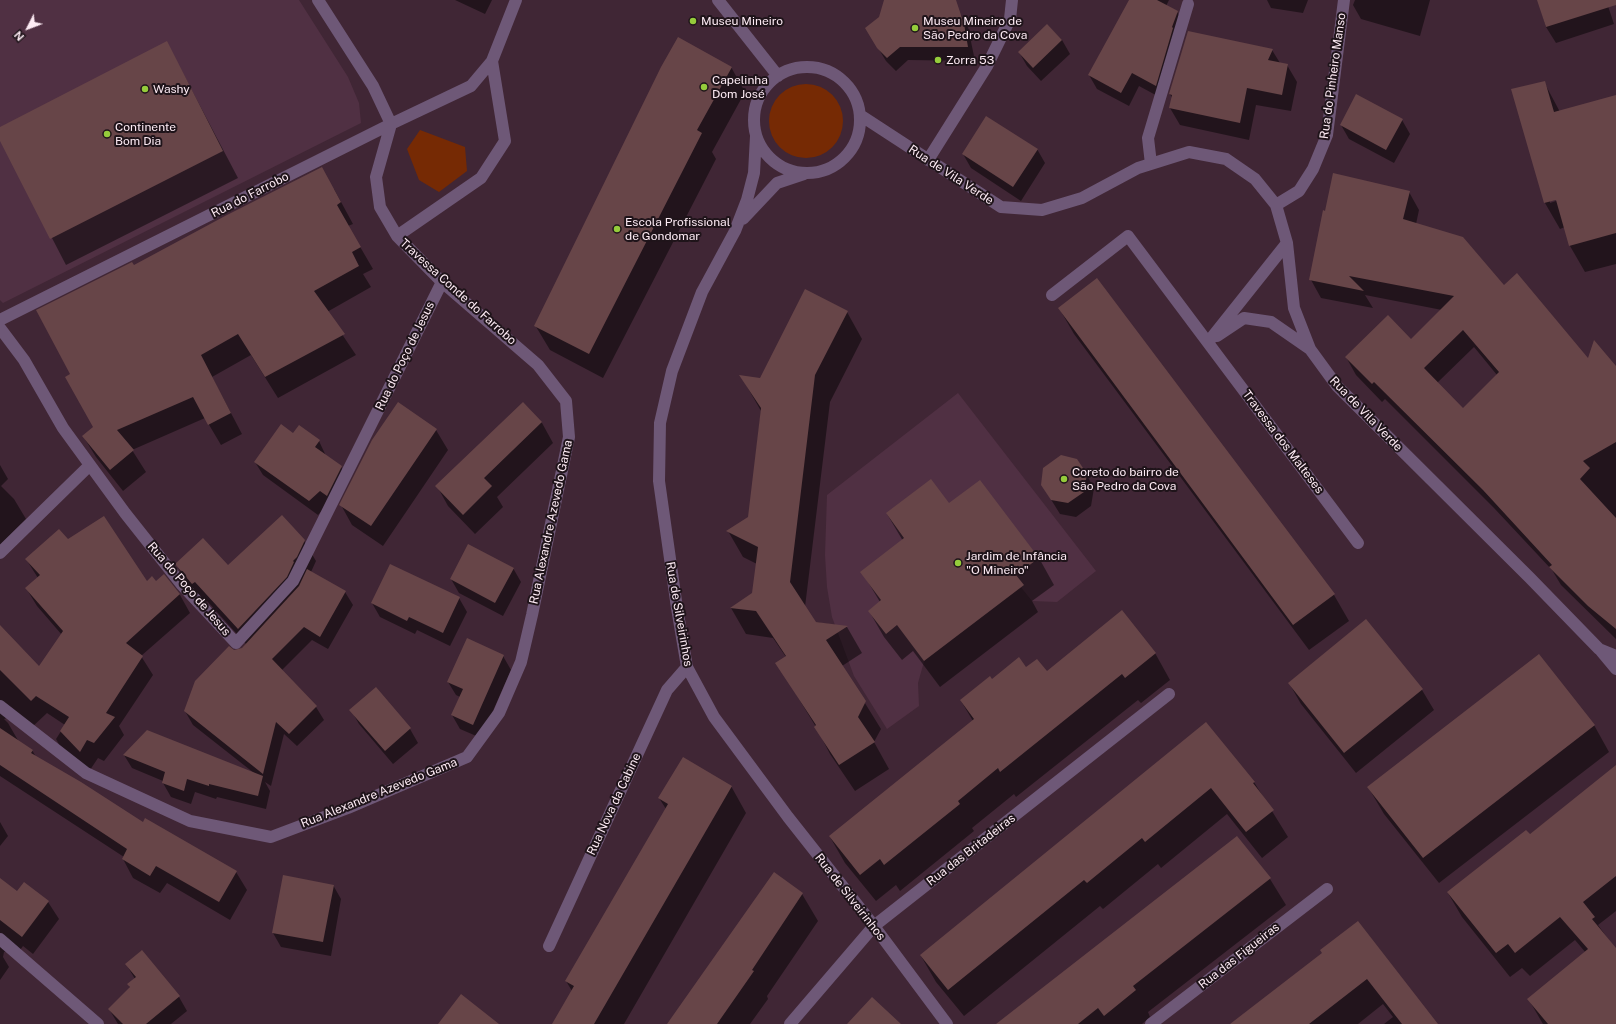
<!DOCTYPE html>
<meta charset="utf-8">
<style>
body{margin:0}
#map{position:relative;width:1616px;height:1024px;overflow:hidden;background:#402635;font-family:"Public Sans",sans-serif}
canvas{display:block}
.north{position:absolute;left:8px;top:8px;width:40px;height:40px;-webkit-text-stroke:3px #1f141a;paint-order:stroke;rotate:228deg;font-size:11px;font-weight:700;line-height:16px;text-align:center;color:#fdebf4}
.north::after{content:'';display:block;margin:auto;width:14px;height:18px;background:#fdebf4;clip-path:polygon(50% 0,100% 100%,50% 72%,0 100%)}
</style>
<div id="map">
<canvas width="1616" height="1024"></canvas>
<div class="north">N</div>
</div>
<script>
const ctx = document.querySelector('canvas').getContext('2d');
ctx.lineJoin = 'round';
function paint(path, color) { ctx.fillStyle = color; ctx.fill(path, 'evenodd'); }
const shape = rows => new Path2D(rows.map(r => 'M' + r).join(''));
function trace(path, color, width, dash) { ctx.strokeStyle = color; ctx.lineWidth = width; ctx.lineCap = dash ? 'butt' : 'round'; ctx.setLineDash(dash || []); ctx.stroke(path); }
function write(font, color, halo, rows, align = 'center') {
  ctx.font = font + ' "Public Sans",sans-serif'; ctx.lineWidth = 4; ctx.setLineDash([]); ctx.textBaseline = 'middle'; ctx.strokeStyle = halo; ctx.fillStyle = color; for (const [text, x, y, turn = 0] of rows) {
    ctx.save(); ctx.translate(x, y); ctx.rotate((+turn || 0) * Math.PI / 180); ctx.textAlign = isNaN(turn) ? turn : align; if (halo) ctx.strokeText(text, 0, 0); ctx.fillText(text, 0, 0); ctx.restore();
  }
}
const built = shape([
 [0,0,299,0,348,77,359,103,361,123,3,303,0,300],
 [958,393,1096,571,1057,602,1032,601,1020,586,925,658,918,683,919,706,887,729,854,676,832,617,827,587,825,555,827,495]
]);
const green = shape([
 '769 121a37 37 0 1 1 74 0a37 37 0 1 1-74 0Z',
 [420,130,465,147,467,171,439,192,419,180,407,149]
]);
const shadow = shape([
 [455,0,492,0,485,14],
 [885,0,952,0,968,27,975,61,908,60,896,71,886,61,866,28,880,17],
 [1130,0,1169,0,1166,6,1177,12,1185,26,1163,99,1139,86,1129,106,1097,89,1089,75],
 [1267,0,1308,0,1303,13,1271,8],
 [1355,0,1430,0,1420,36,1361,19,1353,5],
 [1538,0,1606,0,1614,24,1556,43,1546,27],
 [1047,25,1062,40,1070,54,1041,81,1027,66,1019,52],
 [167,43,238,178,66,265,0,138,0,128],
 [1272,50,1280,63,1287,65,1297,82,1291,111,1256,105,1249,140,1180,125,1170,108,1172,98,1170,94],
 [731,67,745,92,712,152,716,159,603,378,550,350,535,325],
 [1544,82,1560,112,1616,96,1616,264,1585,272,1570,246,1565,227,1560,229,1545,203,1513,90],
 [1562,199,1550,203,1550,201],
 [1402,120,1410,134,1394,163,1349,139,1341,125],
 [1037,149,1045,163,1021,201,971,168,963,154],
 [334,189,353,224,348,226,373,269,363,274,371,287,327,312,356,355,278,398,251,355,212,377,242,434,221,445,205,418,132,450,146,472,123,491,96,457,83,436,95,427,71,374,133,266],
 [1409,192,1419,210,1416,224,1504,286,1589,360,1616,368,1616,639,1561,585,1552,570,1494,508,1385,399,1382,402,1356,375,1346,357,1411,340,1442,310,1365,295,1373,308,1321,298,1311,280],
 [1474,347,1497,375,1463,410,1437,383],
 [1059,308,1334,595,1349,621,1309,650,1074,334],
 [847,312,862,339,830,402,805,607,815,622,847,627,862,653,842,666,881,729,874,742,889,769,855,791,830,754,816,727,777,663,786,657,773,638,746,634,731,608,753,593,757,564,743,557,728,531,749,517,761,411,741,376,761,379],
 [398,403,436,430,448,450,383,546,352,525,341,505],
 [523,404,542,423,553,443,497,497,503,507,475,534,448,506,437,486],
 [293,435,319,441,326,456,341,467,349,481,318,515,263,475,255,462],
 [0,465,8,479,1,486,14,499,26,519,0,545],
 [1086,474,1094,488,1091,506,1076,517,1060,514,1042,485],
 [949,504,1039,558,1054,585,1032,601,1038,612,940,687,913,651,902,660,884,637,869,611,880,602,862,572,903,541,887,514],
 [68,540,146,583,156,582,164,575,180,595,190,613,141,656,153,675,119,726,124,735,104,761,98,758,88,773,66,757,56,739,65,725,47,713,30,729,12,716,4,719,8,723,19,742,32,750,36,757,143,824,236,872,247,890,230,920,167,883,160,893,133,878,123,859,124,857,0,776,0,626,39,668,62,635,37,606,26,588,38,578,26,559],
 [304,541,316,561,311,572,345,592,353,605,328,649,312,640,281,671,316,707,324,720,297,746,284,734,271,786,265,782,270,791,266,809,217,797,216,799,195,792,191,804,171,797,163,783,163,781,132,768,124,755,254,773,193,725,185,711,234,651,242,649,246,644,207,601,204,604,188,584,176,564,227,567],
 [513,568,521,582,503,616,459,593,451,579],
 [459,598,467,612,450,646,417,630,415,634,380,617,372,603],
 [1366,620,1422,690,1434,710,1356,773,1301,704,1289,683],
 [1155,653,1170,680,1141,703,1138,700,1016,797,1014,794,972,828,974,831,900,891,896,885,876,901,845,863,830,837,973,721,961,701,992,680,1026,668,1047,673],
 [503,656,511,670,481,738,460,729,452,715,460,697,456,695,448,682],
 [376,689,410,729,418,743,393,764,359,724,351,710],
 [1206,724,1254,782,1288,837,1262,858,1227,814,1161,868,1158,864,1103,909,1100,906,964,1016,936,982,921,956],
 [1594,725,1609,752,1439,883,1384,814,1368,787],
 [1616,766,1616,911,1598,925,1616,950,1616,1024,1543,1024,1529,1000,1586,953,1575,940,1530,976,1522,968,1510,977,1462,917,1448,893,1529,835],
 [731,786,746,813,624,1024,553,1024,572,991,566,981,666,809,659,798],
 [0,822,8,836,0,846],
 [1237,837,1270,879,1286,905,1148,1012,1150,1017,1142,1024,997,1024],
 [774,874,802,894,818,921,767,996,768,999,750,1024,668,1024],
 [0,879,18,893,48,902,59,919,33,954,23,946,18,953,12,949,4,952,3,957,9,967,0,980],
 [333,885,341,899,331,956,281,947,273,933],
 [1358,922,1437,1024,1384,1024,1393,1017,1383,1004,1358,1024,1231,1024,1323,953],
 [141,951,179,997,187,1011,171,1024,118,1024,109,1009,130,988,129,985,135,979,126,964]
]);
const building = shape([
 [884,0,956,0,964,24,968,47,900,47,887,58,877,48,865,28,879,17],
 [1129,0,1157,0,1178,11,1172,27,1173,28,1156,86,1132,73,1121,93,1088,75],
 [1537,0,1616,0,1616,5,1546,27],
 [1047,24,1062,40,1033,68,1018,52],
 [1188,31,1273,49,1268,60,1288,64,1282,95,1247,88,1240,123,1169,108,1172,95,1169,94],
 [678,37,732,67,697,130,702,133,589,354,534,326,661,67],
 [167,41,223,151,50,239,0,141,0,127],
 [1545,81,1554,112,1616,95,1616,233,1569,246,1556,200,1544,203,1511,89],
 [1356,94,1403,119,1386,150,1340,125],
 [986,116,1038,149,1013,187,962,154],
 [322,167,341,202,337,205,361,247,352,252,359,266,314,291,345,334,265,377,238,334,201,355,231,413,208,425,193,397,117,430,134,450,110,470,82,436,93,427,65,377,70,374,36,310,132,262,134,265,225,216],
 [1333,173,1410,191,1403,219,1463,237,1504,285,1517,273,1588,358,1594,340,1616,366,1616,442,1583,461,1590,468,1580,479,1616,518,1616,629,1588,606,1549,567,1552,565,1483,490,1374,382,1372,384,1345,357,1388,315,1411,339,1454,296,1349,276,1364,291,1309,280,1323,210,1325,211],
 [1463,330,1499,372,1463,408,1424,368],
 [1097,278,1335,594,1293,625,1058,308],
 [805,289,848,311,815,375,790,582,816,622,848,626,826,640,866,701,858,717,875,742,839,765,814,727,816,725,775,663,786,656,756,611,730,608,752,593,758,547,726,531,748,517,761,408,739,375,760,378],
 [398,402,437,429,371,526,339,505,372,440],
 [523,402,542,422,484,478,492,486,463,515,435,486],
 [281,424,293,433,299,425,320,440,315,447,342,466,327,496,320,491,309,501,254,462],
 [1061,455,1077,459,1087,474,1084,492,1068,503,1051,500,1041,485,1043,468],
 [931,479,949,503,980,480,1039,558,1016,575,1024,585,924,661,897,625,886,634,868,611,881,600,860,572,904,538,886,513],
 [282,515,305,540,297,557,293,561,294,562,287,577,238,629,195,582,192,584,175,564,203,538,228,565],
 [104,516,147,581,152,576,156,581,164,574,180,594,126,643,143,656,106,713,115,717,94,743,87,740,80,752,60,731,69,717,36,696,31,701,0,670,0,625,39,666,63,631,25,588,40,575,25,559,59,529,68,539],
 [468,544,514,568,495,603,450,579],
 [390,564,460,597,443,633,409,617,407,621,371,603],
 [307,569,346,591,320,637,304,627,272,659,317,706,289,734,276,722,263,774,184,711,195,681,229,646,234,650,242,648,299,586],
 [1122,610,1156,653,1125,678,1122,674,1000,772,998,768,958,801,960,804,884,865,880,859,860,875,829,836,974,719,960,700,990,676,992,679,1019,657,1026,667,1037,659,1047,671],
 [1366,619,1423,689,1344,753,1288,683],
 [467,638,504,655,473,725,451,715,463,689,447,682],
 [1539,654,1595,725,1423,858,1367,787],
 [376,687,411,728,385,751,349,710],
 [1206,722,1255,782,1253,783,1274,810,1246,832,1211,788,1145,842,1142,838,1087,883,1084,880,948,990,920,955],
 [0,728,33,750,31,753,81,782,143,822,145,818,237,871,219,902,156,866,150,876,122,859,127,849,0,765],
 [147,730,263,776,258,796,209,784,209,786,187,779,184,791,162,783,165,772,123,755],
 [683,757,732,786,594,1024,552,1024,574,986,565,981,668,804,658,798],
 [1616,765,1616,876,1583,902,1595,917,1592,919,1616,948,1616,1024,1548,1024,1527,999,1588,949,1560,917,1515,953,1508,944,1496,953,1447,892,1526,830,1530,834],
 [1237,836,1271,878,1133,986,1136,990,1104,1016,1098,1008,1078,1024,996,1024],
 [774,872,803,893,752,970,754,971,717,1024,667,1024],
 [283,875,334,885,323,942,272,933],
 [0,878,17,891,24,882,49,901,22,937,0,920],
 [1358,921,1438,1024,1402,1024,1367,979,1309,1024,1230,1024,1322,953,1320,950],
 [142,950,180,996,146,1024,123,1024,108,1009,130,987,127,984,136,977,125,964],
 [461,994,499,1024,438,1024],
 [872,997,901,1024,847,1024]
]);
const minor = shape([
 [718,0,778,76],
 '754 120a53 53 0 1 1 106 0a53 53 0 1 1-106 0Z',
 [860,115,1001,207,1042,210,1082,198,1138,168,1189,152,1226,159,1255,179,1276,205,1287,243,1294,308,1310,349,1337,386,1530,578,1599,649,1616,656],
 [756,136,754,173,747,200,735,231,702,292,672,371,660,423,659,481,677,608,687,667,714,717,788,817,874,926,947,1024],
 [928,160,987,66,1010,19,1012,0],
 [1151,164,1148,138,1188,4],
 [1276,205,1299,191,1313,169,1327,135,1344,0],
 [743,219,777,183,804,174],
 [397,236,481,178,505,141,492,61],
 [1052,295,1128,236,1358,543],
 [0,320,391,124,471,86,492,61,516,0],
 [0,328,24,360,63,428,125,513,182,585,236,643,293,581,442,282],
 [1217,336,1244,318,1271,322,1310,349],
 [1209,341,1287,243],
 [0,553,90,465],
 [1601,651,1616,669],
 [0,706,86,773,190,821,271,837,348,808,467,757,499,713,521,662,532,615,569,437,566,401,538,365,442,282,397,236,380,207,376,177,391,124,373,86,318,0],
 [0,939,98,1024],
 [549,946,667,690,687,667],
 [790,1024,874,926,1169,694],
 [1151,1024,1327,889]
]);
const markers = [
 [693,21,4,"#95cc3b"],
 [915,28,4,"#95cc3b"],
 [938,60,4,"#95cc3b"],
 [704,87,4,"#95cc3b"],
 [145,89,4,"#95cc3b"],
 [107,134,4,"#95cc3b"],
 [617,229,4,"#95cc3b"],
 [1064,479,4,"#95cc3b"],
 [958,563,4,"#95cc3b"]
];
const poiNames = [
 ["Museu Mineiro",701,21],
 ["Museu Mineiro de",923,21],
 ["São Pedro da Cova",923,35],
 ["Zorra 53",946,60],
 ["Capelinha",712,80],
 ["Dom José",712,94],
 ["Washy",153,89],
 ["Continente",115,127],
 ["Bom Dia",115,141],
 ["Escola Profissional",625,222],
 ["de Gondomar",625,236],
 ["Coreto do bairro de",1072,472],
 ["São Pedro da Cova",1072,486],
 ["Jardim de Infância",966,556],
 ["\"O Mineiro\"",966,570]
];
const streetNames = [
 ["Rua do Pinheiro Manso",1333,76,-82],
 ["Rua de Vila Verde",951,175,33],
 ["Rua do Farrobo",250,195,-27],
 ["Travessa Conde do Farrobo",458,292,42],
 ["Rua do Poço de Jesus",405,356,-64],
 ["Rua de Vila Verde",1366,414,46],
 ["Travessa dos Malteses",1283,442,53],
 ["Rua Alexandre Azevedo Gama",551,522,-78],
 ["Rua do Poço de Jesus",189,589,49],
 ["Rua de Silveirinhos",679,614,80],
 ["Rua Alexandre Azevedo Gama",379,793,-22],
 ["Rua Nova da Cabine",614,804,-65],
 ["Rua das Britadeiras",971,850,-38],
 ["Rua de Silveirinhos",850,897,52],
 ["Rua das Figueiras",1239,956,-38]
];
paint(built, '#503043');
paint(green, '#762a04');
paint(shadow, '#0007');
paint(building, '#674548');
trace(minor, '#6e5877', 12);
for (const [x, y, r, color] of markers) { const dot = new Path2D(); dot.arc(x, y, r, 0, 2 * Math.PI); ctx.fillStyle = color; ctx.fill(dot); trace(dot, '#1f141a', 1.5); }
write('12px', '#fdebf4', '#1f141a', poiNames, 'left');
write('12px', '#fdebf4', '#1f141a', streetNames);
</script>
